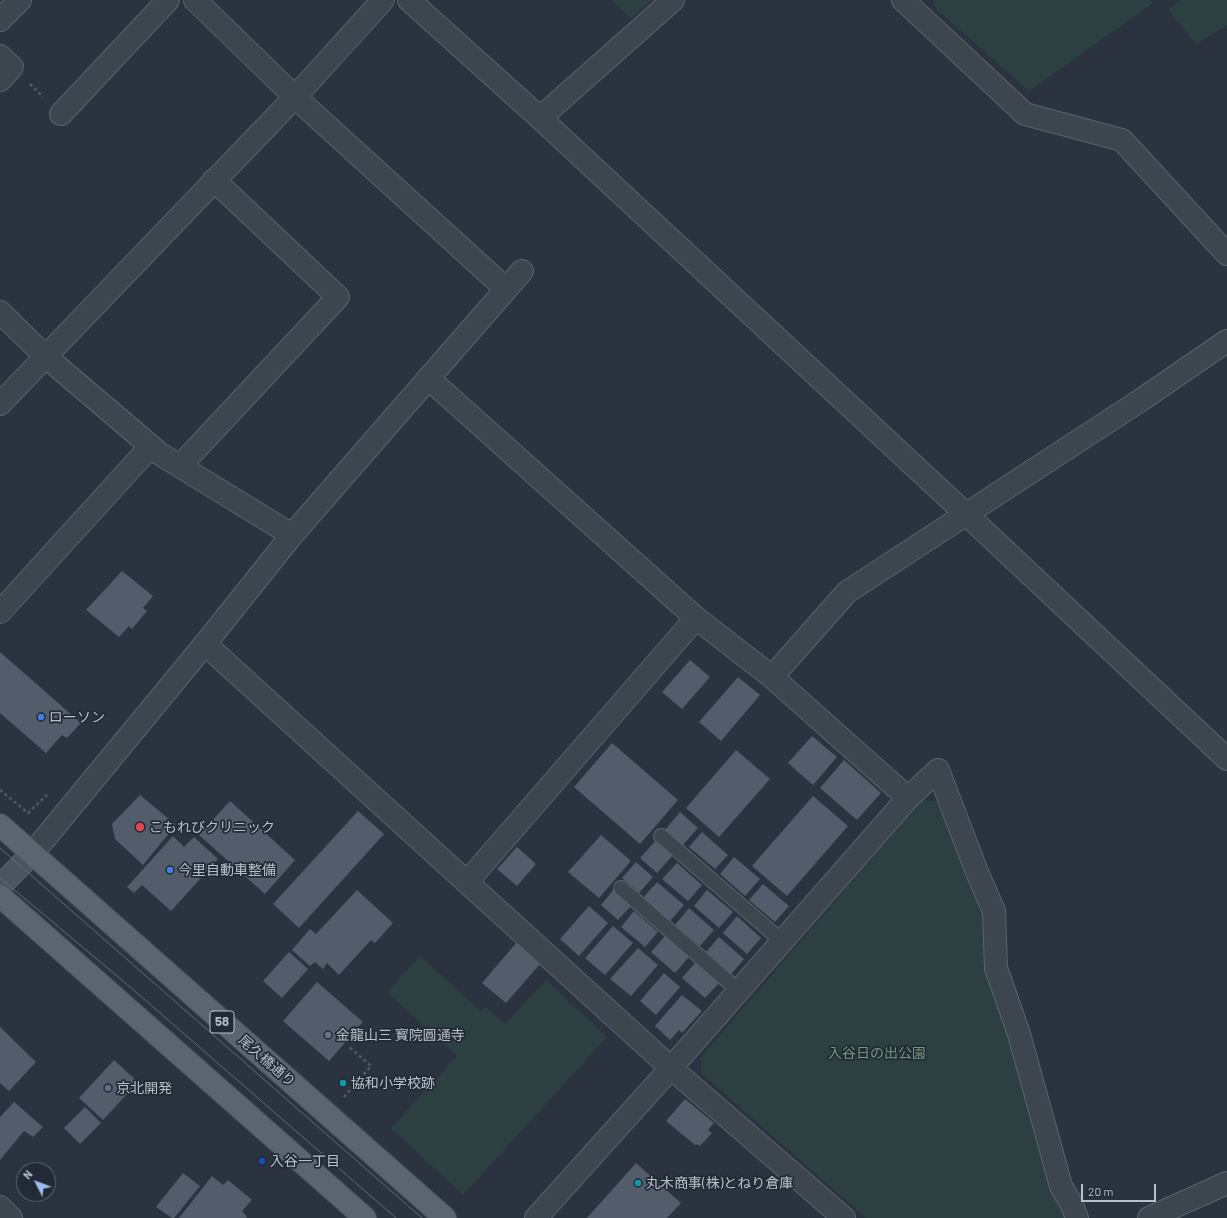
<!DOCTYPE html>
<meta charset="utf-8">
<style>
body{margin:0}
#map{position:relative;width:1227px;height:1218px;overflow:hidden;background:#2a333f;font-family:Barlow,sans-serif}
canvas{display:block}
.north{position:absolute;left:16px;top:1162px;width:40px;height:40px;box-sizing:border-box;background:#222a35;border:1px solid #5f6671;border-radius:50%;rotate:312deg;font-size:11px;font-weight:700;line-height:16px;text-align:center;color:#bac0ca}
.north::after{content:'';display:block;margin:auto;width:14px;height:18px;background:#9cbbed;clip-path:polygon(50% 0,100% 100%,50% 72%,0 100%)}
.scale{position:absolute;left:1081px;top:1184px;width:75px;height:18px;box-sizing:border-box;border:2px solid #bac0ca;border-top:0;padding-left:5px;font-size:12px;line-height:14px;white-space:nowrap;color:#bac0ca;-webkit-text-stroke:3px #222a35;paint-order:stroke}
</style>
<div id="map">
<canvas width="1227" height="1218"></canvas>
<div class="north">N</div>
<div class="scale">20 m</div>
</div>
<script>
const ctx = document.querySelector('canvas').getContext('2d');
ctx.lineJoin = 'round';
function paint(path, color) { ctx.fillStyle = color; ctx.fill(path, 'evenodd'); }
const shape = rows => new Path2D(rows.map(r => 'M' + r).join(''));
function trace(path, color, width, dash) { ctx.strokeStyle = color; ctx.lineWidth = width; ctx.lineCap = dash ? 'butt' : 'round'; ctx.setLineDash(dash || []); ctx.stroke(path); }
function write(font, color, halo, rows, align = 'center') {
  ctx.font = font + ' Barlow,"Noto Sans JP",sans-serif'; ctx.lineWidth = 3.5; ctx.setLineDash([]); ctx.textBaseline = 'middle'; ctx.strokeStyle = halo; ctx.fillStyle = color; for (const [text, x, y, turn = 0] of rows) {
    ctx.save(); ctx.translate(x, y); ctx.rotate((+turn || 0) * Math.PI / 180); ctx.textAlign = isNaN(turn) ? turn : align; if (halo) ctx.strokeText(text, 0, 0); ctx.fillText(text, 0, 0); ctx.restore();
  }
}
const green = shape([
 [611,0,652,0,631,18],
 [934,0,1150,0,1153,3,1029,91,935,8],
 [1180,0,1227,0,1227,25,1196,44,1168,10],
 [922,800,941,802,984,907,1069,1218,866,1218,701,1073,701,1057],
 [420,956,481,1011,486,1007,505,1024,546,980,607,1037,463,1195,391,1128,457,1056,387,992]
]);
const building = shape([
 [122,571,153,596,143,608,147,611,132,629,129,626,119,637,86,610],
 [0,652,81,723,67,738,62,735,46,753,0,713],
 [690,660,710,677,682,709,662,692],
 [738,677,760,695,721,741,699,722],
 [812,736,837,757,813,785,788,763],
 [612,743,678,800,640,844,574,787],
 [736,750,770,779,719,837,686,808],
 [844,760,881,793,857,820,820,788],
 [140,795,176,825,143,865,115,839,112,824],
 [813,796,848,826,787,896,752,866],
 [230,801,295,860,265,894,199,835],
 [358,811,384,834,299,928,273,904],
 [680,812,698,828,682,846,664,831],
 [702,832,728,855,715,869,689,847],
 [601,835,631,861,599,898,568,872],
 [173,836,184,847,194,837,218,859,171,911,142,885,134,893,127,887],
 [657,839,674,854,657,873,640,858],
 [517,847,536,864,517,886,497,869],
 [734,857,760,879,745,896,720,874],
 [636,862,653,877,639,893,622,878],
 [677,863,702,885,688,901,662,879],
 [657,882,684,905,669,922,642,899],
 [763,884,789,906,775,922,749,900],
 [614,889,632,905,618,920,601,905],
 [357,890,393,923,375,943,371,940,339,975,327,963,323,969,315,962,310,966,292,950,310,929,316,934],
 [707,890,733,912,719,928,694,906],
 [589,906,608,923,579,956,560,939],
 [689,908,714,930,700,946,675,925],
 [634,911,658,932,645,947,621,927],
 [737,916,761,938,747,954,723,933],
 [613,926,633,943,605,975,585,958],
 [665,936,689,957,675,973,651,952],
 [719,937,744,959,731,974,706,952],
 [517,942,541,963,506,1003,482,983],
 [638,948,658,965,631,996,610,979],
 [289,952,308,969,282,998,263,981],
 [695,963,719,983,705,998,682,978],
 [664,973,680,987,656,1015,640,1001],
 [317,982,363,1022,329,1061,283,1021],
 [682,995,702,1011,682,1033,679,1030,670,1040,655,1026],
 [0,1027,36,1062,9,1091,0,1083],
 [114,1060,138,1082,103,1120,79,1098],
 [685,1099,714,1123,708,1130,712,1133,700,1146,697,1144,695,1145,666,1121],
 [14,1102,43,1127,33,1137,24,1131,0,1160,0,1117],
 [85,1107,101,1123,80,1144,64,1128],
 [636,1163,681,1203,667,1218,587,1218],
 [183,1173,200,1186,174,1218,172,1218,156,1207],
 [212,1176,223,1185,228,1180,252,1200,242,1211,247,1217,246,1218,179,1218]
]);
const path = shape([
 [30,84,43,97],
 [0,790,28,813,47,795],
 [344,1097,371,1066,348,1046]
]);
const service = shape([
 [661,836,783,942],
 [621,888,739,991]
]);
const minor = shape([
 [195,0,295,97,506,289],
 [409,0,540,118,967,515,1227,759],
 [903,0,1025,114,1122,140,1227,254],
 [0,20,20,0],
 [0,56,12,67,0,80],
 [61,114,168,0],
 [0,312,45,356,160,454,292,535],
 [428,378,696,618,772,677,908,798],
 [0,404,295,97,383,0],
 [180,466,338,297,214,180],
 [0,612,151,446],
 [205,644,671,1068,844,1218],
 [772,677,847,592,1141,400,1227,341],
 [467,882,696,618],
 [0,1207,11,1218],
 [536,1218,671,1068,908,798,938,770,977,872,994,911,996,968,1019,1034,1061,1186,1072,1205,1077,1218],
 [1149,1218,1227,1183]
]);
const tertiary = shape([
 [540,118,673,0],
 [32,854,205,644,292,535,522,271]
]);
const secondary = shape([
 [0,886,32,854]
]);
const primary = shape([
 [0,825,445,1218],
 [0,896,365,1218]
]);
const tram = shape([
 [0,848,422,1218],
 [0,878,129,986,396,1218]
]);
const markers = [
 [41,717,4,"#3f7fe0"],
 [140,827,5,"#e0444e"],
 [170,870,4,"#3f7fe0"],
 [328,1035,4,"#6b7280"],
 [343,1083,4,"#0f9aa8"],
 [108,1088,4,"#5c6f8a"],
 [262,1161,4,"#1a4fb4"],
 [638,1183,4,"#0f9aa8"]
];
const shields = [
 [222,1022,24]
];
const shieldNames = [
 ["58",222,1022]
];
const poiNames = [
 ["ローソン",49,717],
 ["こもれびクリニック",149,827],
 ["今里自動車整備",178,870],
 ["金龍山三 寳院圓通寺",336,1035],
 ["協和小学校跡",351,1083],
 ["京北開発",116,1088],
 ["入谷一丁目",270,1161],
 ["丸木商事(株)とねり倉庫",646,1183]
];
const parkNames = [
 ["入谷日の出公園",877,1053]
];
const streetNames = [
 ["尾久橋通り",267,1061,41]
];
paint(green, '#2d4041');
paint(building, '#535c6a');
trace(service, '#5b636d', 16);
trace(minor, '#5b636d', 24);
trace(tertiary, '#5b636d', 24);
trace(secondary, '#5b636d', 24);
trace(primary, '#474e59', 24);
trace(path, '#4c5d5f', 2.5, [3, 3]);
trace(service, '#3d454f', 14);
trace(minor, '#3d454f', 22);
trace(tertiary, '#3d454f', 22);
trace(secondary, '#4c5462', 22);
trace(primary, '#5c646f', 22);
trace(tram, '#606976', 1);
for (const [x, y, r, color] of markers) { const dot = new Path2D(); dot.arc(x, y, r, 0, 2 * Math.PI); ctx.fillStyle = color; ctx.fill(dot); trace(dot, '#222a35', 1.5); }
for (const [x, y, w] of shields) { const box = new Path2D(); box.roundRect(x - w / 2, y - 11, w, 22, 3); ctx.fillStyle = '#222a35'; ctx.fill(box); trace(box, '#bac0ca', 1); }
write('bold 13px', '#bac0ca', null, shieldNames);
write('14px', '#bac0ca', '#222a35', poiNames, 'left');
write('14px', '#74987d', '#222a35', parkNames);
write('14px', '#bac0ca', '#222a35', streetNames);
</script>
